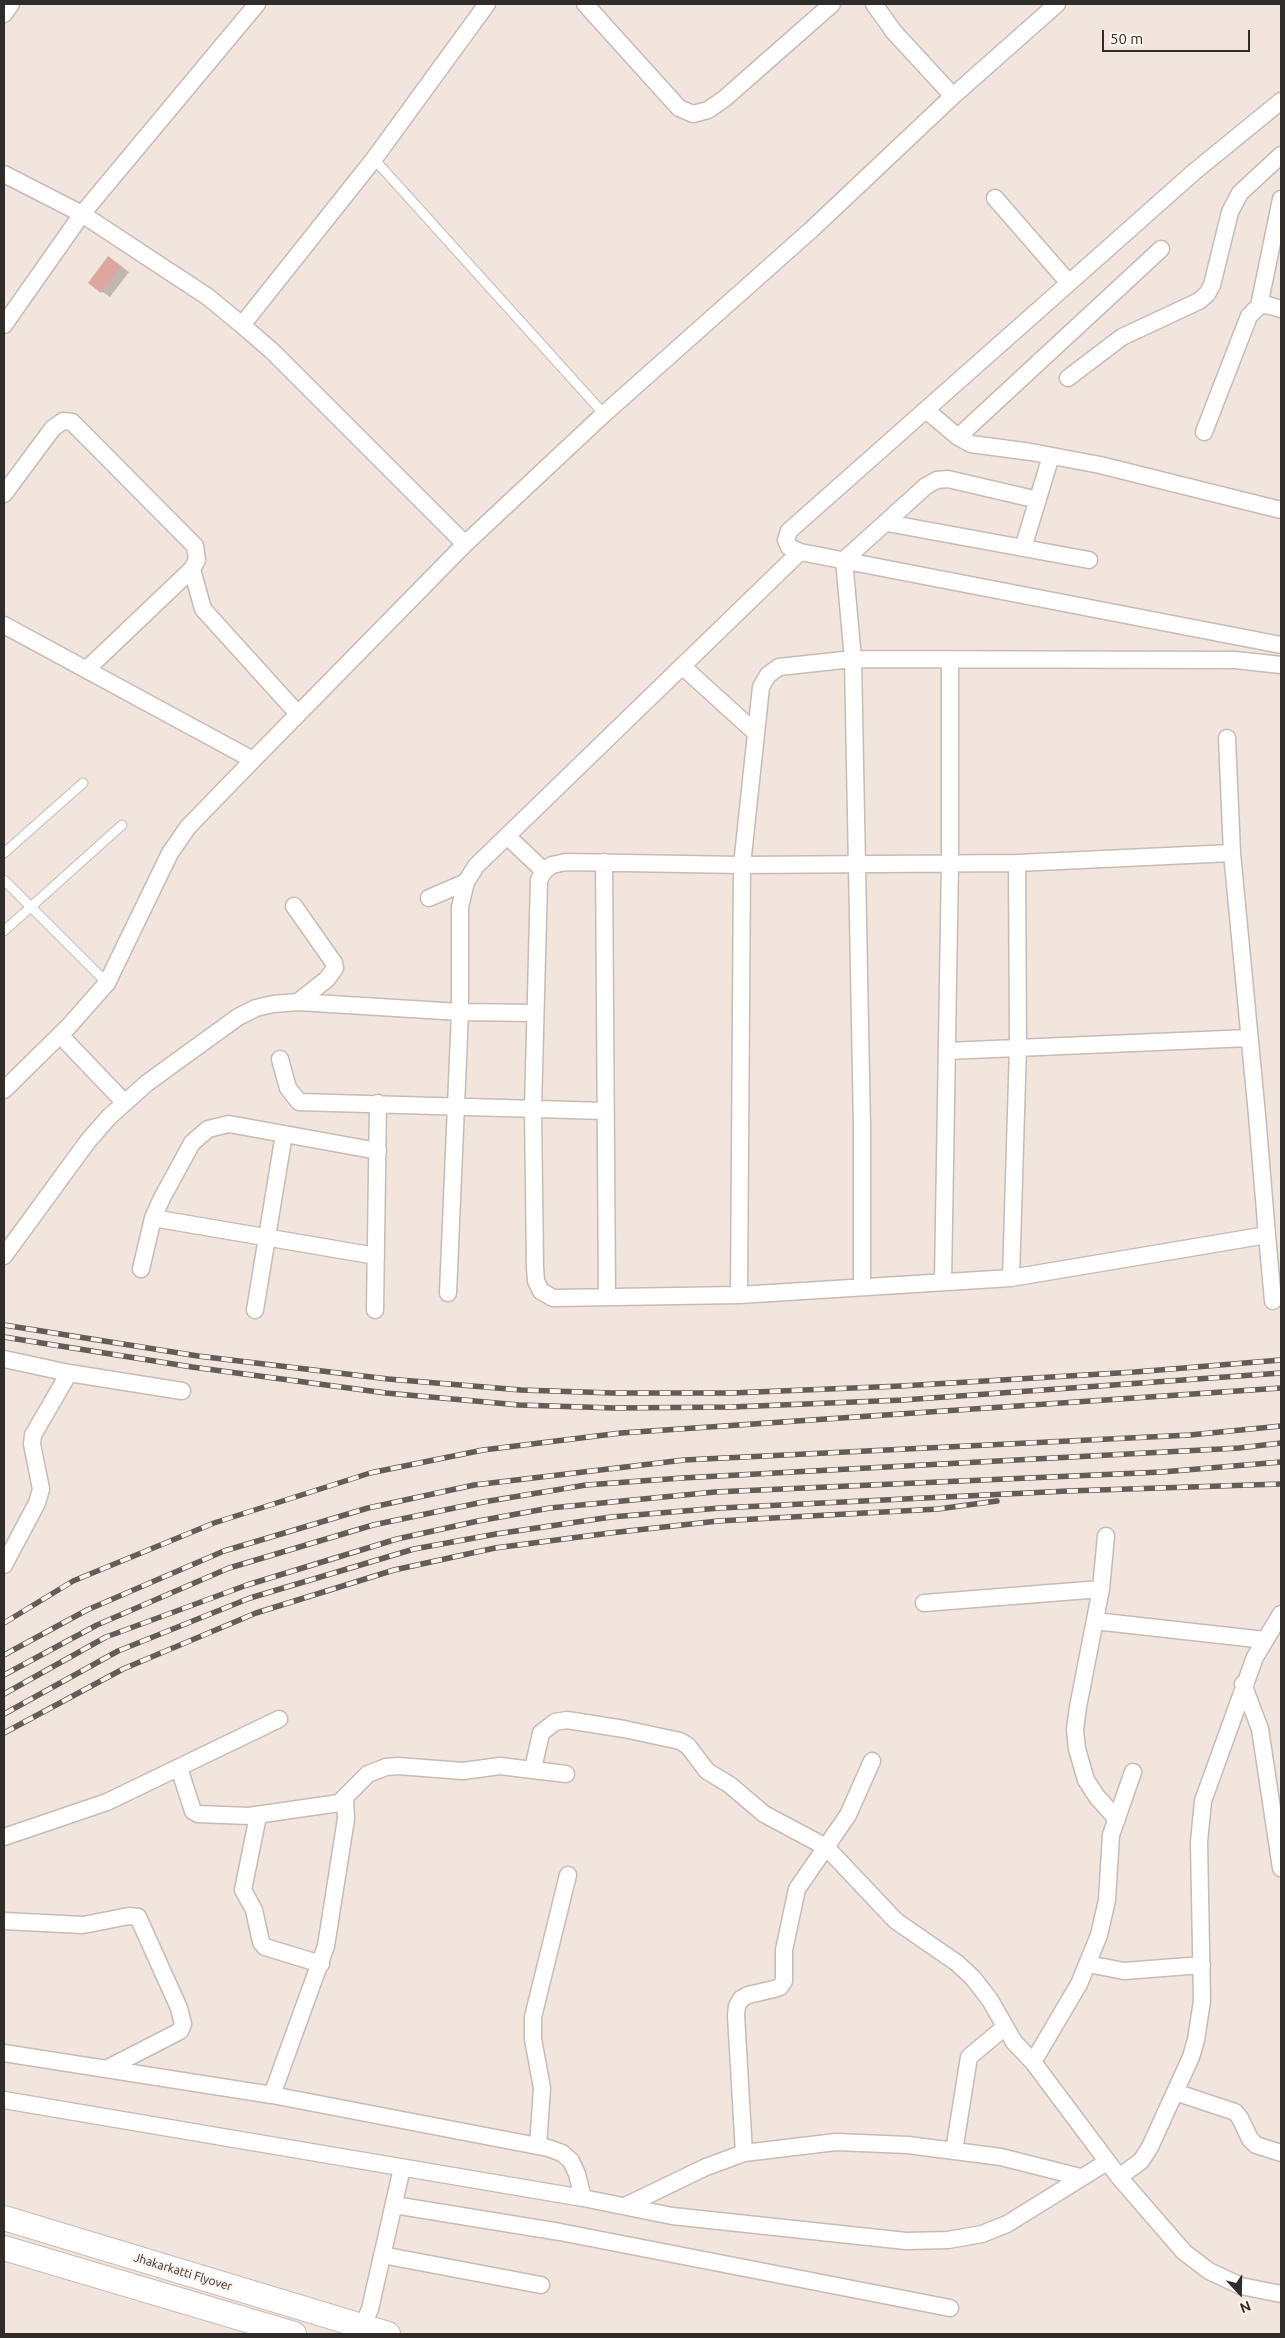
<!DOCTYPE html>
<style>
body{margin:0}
#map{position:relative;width:1285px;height:2338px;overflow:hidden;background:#f2e5de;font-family:Ubuntu,sans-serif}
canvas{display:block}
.frame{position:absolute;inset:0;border:5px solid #302c29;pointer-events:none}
.north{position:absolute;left:1215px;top:2268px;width:50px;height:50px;-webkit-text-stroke:4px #fdf3ed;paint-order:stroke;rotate:159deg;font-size:14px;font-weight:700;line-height:20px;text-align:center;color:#302c29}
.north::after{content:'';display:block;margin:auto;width:18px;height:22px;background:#302c29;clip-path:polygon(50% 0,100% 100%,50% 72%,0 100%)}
.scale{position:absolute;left:1102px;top:30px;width:148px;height:22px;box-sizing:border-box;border:2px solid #302c29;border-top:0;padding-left:6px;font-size:15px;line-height:18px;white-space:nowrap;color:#302c29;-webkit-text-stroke:4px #fdf3ed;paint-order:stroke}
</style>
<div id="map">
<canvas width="1285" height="2338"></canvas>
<div class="frame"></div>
<div class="north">N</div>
<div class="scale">50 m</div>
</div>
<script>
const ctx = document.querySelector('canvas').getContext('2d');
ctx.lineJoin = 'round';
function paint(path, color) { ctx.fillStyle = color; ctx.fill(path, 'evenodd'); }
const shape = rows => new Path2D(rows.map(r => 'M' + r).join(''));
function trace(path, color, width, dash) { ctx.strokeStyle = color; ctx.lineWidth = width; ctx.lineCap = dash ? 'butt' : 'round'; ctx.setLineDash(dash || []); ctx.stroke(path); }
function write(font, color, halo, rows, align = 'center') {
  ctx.font = font + ' Ubuntu,sans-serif'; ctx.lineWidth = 4; ctx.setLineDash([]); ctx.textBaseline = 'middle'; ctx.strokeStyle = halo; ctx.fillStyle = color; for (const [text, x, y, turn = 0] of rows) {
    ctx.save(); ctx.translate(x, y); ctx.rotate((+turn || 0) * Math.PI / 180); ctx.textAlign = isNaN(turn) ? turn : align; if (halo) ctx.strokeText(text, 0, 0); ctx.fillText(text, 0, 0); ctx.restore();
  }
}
const shadow = shape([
 [116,262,129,272,110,297,89,283]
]);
const building = shape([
 [108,256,121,266,101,293,88,283]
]);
const service = shape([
 [374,159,604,414],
 [4,853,83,783],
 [4,880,107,983],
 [4,931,122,825]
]);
const minor = shape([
 [585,4,679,108,693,114,708,110,724,99,832,4],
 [874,4,894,32,953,96],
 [4,14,11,4],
 [1281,101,1194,172,1069,283,789,531,786,540,789,547,800,552,1281,645],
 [4,174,82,214,208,297,242,325,272,351,465,544],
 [995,198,1069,283],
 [1259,306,1281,199],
 [4,325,82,214,257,4],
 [242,325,374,159,487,4],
 [1068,378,1122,337,1199,301,1207,294,1212,285,1230,212,1240,193,1281,155],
 [926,410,958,437,971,444,1031,452,1100,465,1281,510],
 [1204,432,1249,316,1259,306,1267,305,1281,309],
 [958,437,1161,249],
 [4,494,53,428,63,421,72,422,195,546,197,560,192,569,87,669],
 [887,523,1089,560],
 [1023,548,1051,456],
 [192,569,203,609,298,714],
 [4,625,253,760],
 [682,666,756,733],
 [1227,738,1232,853],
 [507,836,544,871],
 [604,862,607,1296],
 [429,898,466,882],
 [294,906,334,963,335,968,327,979,298,1002],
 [60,1035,124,1102],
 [947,1051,1249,1038],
 [280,1059,288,1088,299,1102,605,1111],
 [4,1090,69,1026,107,983,170,853,188,827,253,760,465,544,604,414,811,230,953,96,1057,4],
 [153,1218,376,1256],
 [1267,1235,1011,1278,739,1295,553,1298,541,1291,536,1281,535,1267,533,1109,539,880,544,871,552,865,566,862,742,865,1017,863,1232,853,1257,1115,1267,1235,1273,1301],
 [4,1256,88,1141,109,1117,147,1083,238,1017,256,1008,273,1004,298,1002,460,1012,535,1013],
 [141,1269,153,1218,162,1198,192,1143,208,1129,229,1124,378,1151],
 [1011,1278,1018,1047,1017,863],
 [943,1281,950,863,950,660],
 [862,1287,862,1127,853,659,1235,660,1281,665],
 [448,1293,460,1012,460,907,466,882,476,866,800,552],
 [739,1295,742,865,761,687,768,675,779,667,853,659,844,560,926,486,937,480,948,479,1038,500],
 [255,1310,284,1134],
 [375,1310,378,1103],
 [4,1359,69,1373,182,1391],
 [1106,1536,1101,1589,1078,1707,1075,1730,1077,1749,1086,1780,1097,1797,1117,1819],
 [4,1565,37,1503,41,1489,32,1444,33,1435,69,1373],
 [924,1603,1101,1589],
 [1095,1621,1265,1640],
 [1243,1684,1260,1729,1281,1868],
 [179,1768,193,1811,198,1814,249,1816,339,1803,368,1774,386,1767,398,1766,463,1771,500,1766,566,1774],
 [533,1769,541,1733,555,1722,567,1720,624,1729,680,1741,688,1746,707,1771,730,1785,764,1814,826,1847,896,1921,957,1963,973,1978,990,2000,1014,2042,1033,2062,1119,2177,1184,2252,1209,2271,1241,2286,1281,2294],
 [258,1816,243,1890,254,1910,261,1942,265,1947,321,1964],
 [4,1837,107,1802,279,1719],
 [4,1921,83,1925,129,1916,138,1917,179,2008,183,2024,180,2031,106,2069],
 [1088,1964,1124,1971,1202,1965],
 [4,2053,272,2095,548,2148,562,2153,571,2161,577,2174,583,2198],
 [1033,2062,1079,1984,1099,1935,1107,1900,1111,1835,1133,1772],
 [1175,2092,1235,2112,1240,2118,1250,2139,1256,2145,1281,2153],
 [272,2095,326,1946,346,1819,345,1799],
 [4,2100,583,2198,672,2216,906,2241,948,2240,982,2234,1007,2224,1107,2162],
 [538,2146,542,2088,533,2039,533,2017,568,1875],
 [954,2151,969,2057,1005,2027],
 [744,2153,736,2015,737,2006,741,1999,748,1995,774,1989,780,1987,784,1981,784,1950,797,1889,848,1815,872,1761],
 [1119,2177,1141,2161,1150,2147,1191,2057,1196,2040,1202,2001,1199,1842,1203,1801,1255,1657,1281,1614],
 [394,2205,560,2232,950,2308],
 [625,2206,706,2167,744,2153,836,2142,908,2145,1001,2157,1080,2177],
 [382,2255,541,2285],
 [359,2334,370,2309,402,2168]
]);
const secondary = shape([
 [4,2218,388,2334],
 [4,2248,294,2334]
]);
const rail = shape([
 [4,1325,198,1356,388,1379,521,1390,613,1393,732,1393,901,1386,1135,1372,1281,1360],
 [4,1337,192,1367,386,1393,519,1405,614,1408,732,1407,903,1400,1281,1373],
 [4,1623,73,1581,214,1523,370,1473,483,1450,621,1433,1281,1388],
 [4,1655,87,1610,224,1551,368,1508,474,1485,684,1460,1190,1435,1281,1426],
 [4,1675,97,1625,229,1568,373,1525,483,1502,586,1485,682,1478,1239,1448,1281,1443],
 [4,1694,106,1637,247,1585,397,1539,478,1521,550,1508,715,1492,1162,1472,1281,1462],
 [4,1714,118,1651,250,1598,414,1549,496,1534,611,1517,720,1508,1068,1491,1281,1484],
 [4,1733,123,1669,256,1613,394,1570,495,1548,610,1533,718,1521,938,1509,997,1501]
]);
const streetNames = [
 ["Jhakarkatti Flyover",183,2272,17]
];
paint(shadow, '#0003');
paint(building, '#dda69f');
trace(service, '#c7bbb4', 11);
trace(minor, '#c7bbb4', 19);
trace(secondary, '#c7bbb4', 26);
trace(service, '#fff', 9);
trace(minor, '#fff', 16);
trace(secondary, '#fff', 24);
trace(rail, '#635d59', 5.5);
trace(rail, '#fdf3ed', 4, [11]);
write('12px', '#302c29', '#fdf3ed', streetNames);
</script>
